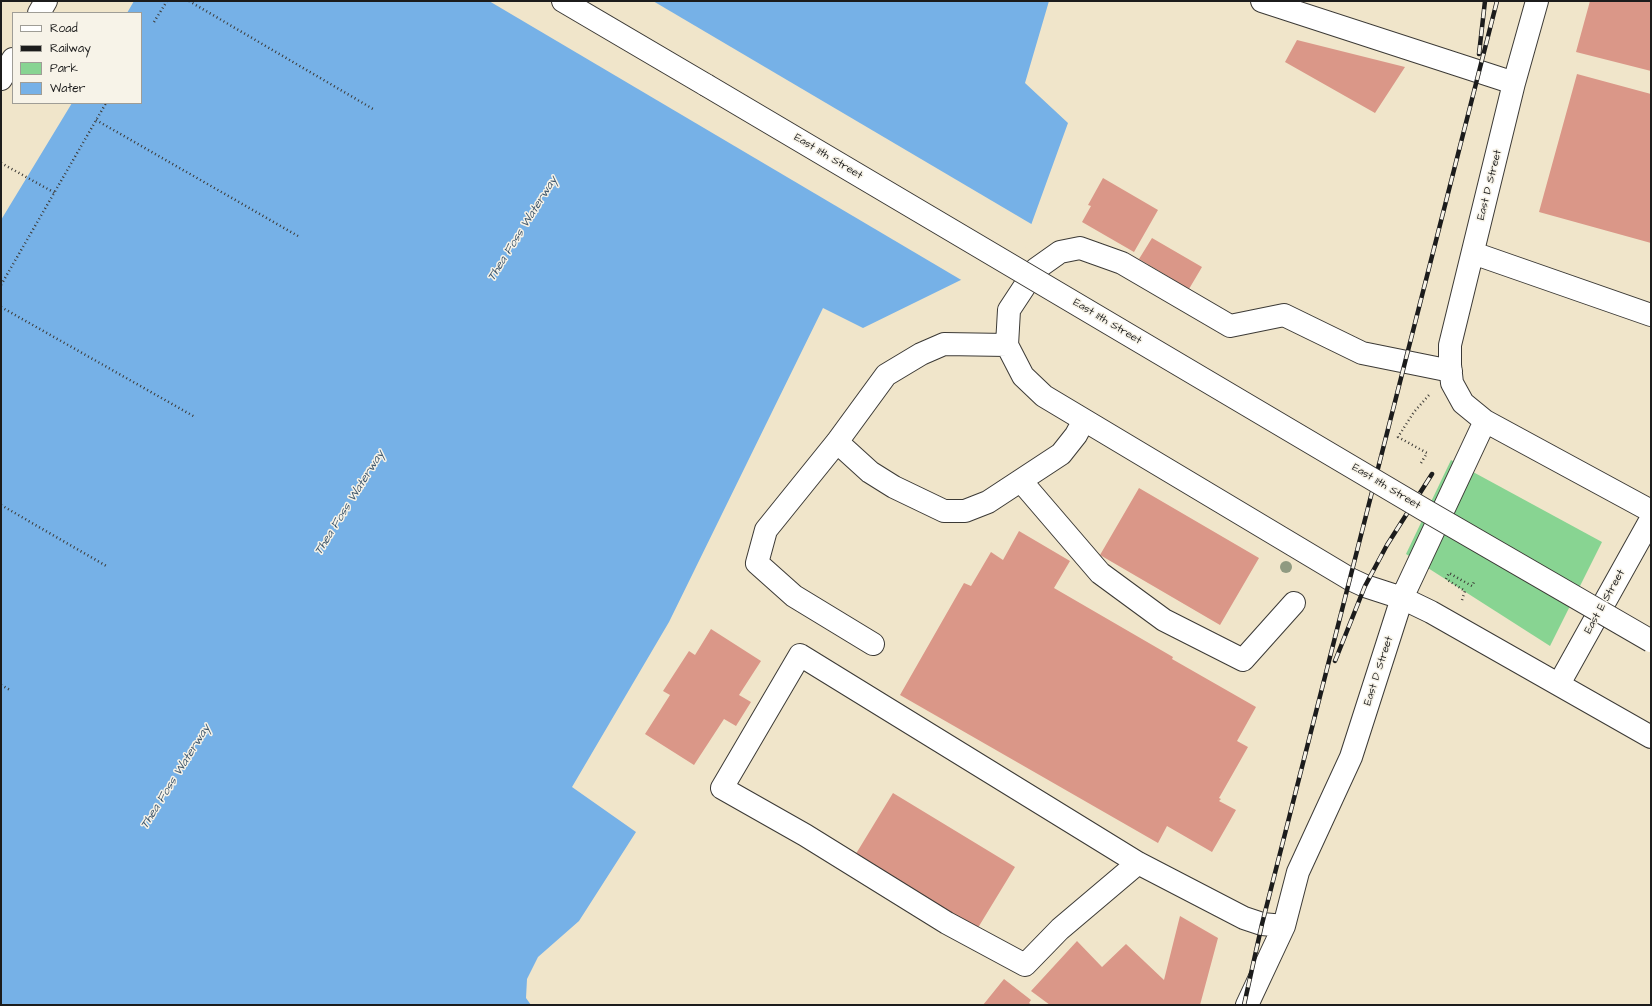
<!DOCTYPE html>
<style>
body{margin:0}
#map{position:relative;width:1652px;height:1006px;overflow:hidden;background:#f0e5ca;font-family:"Architects Daughter",sans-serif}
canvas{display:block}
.frame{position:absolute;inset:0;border:2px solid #1c1c1c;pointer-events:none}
.legend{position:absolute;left:12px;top:12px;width:130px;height:92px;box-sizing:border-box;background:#f7f3e8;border:1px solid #9f9d96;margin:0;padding:5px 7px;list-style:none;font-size:12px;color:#1c1c1c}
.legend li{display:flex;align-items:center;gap:8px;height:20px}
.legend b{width:20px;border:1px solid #9f9d96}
</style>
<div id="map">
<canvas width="1652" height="1006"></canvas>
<div class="frame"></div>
<ul class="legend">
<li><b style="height:5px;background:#fff"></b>Road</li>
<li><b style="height:5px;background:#1c1c1c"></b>Railway</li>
<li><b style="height:11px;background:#88d492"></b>Park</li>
<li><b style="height:11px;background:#76b1e7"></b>Water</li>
</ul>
</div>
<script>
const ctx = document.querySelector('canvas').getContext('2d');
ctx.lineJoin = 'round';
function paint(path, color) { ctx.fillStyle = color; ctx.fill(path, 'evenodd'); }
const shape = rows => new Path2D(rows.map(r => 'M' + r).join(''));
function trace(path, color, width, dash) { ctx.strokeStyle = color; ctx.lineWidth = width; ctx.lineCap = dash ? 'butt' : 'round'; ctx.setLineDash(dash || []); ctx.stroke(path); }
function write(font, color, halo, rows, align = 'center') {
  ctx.font = font + ' "Architects Daughter",sans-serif'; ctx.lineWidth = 3; ctx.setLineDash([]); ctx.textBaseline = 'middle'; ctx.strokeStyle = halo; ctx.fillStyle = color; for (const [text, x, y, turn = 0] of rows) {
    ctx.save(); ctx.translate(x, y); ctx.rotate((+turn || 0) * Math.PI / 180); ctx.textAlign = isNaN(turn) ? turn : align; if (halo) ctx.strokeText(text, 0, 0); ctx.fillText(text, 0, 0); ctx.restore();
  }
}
const green = shape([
 [1451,460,1602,542,1550,646,1406,554]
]);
const water = shape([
 [134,1,1049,1,1025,83,1068,123,1022,250,863,328,823,308,669,622,572,787,636,832,579,921,538,957,527,979,526,998,531,1005,1,1005,1,220,72,103,141,103,141,13,127,13]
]);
const pier = shape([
 [489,1,653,1,1033,225,1024,251,963,281]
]);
const building = shape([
 [1590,1,1651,1,1651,71,1576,52],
 [1297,40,1405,67,1375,113,1285,62],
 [1577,74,1651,94,1651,243,1539,212],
 [1103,178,1158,210,1134,252,1082,222,1091,206,1088,205],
 [1152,238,1202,267,1189,289,1139,259],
 [1139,488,1259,558,1220,625,1100,555],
 [1019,531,1070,561,1054,588,1173,657,1172,659,1256,707,1237,741,1248,747,1219,798,1221,799,1219,801,1236,810,1212,852,1167,826,1158,843,900,695,964,583,971,586,991,552,1003,560],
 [711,629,761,661,739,695,751,702,736,726,724,719,694,765,645,734,670,695,663,691,689,651,695,655],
 [893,793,1015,867,976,931,854,857],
 [1180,916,1218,938,1200,1005,1050,1005,1031,991,1077,941,1102,967,1126,944,1164,980],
 [1004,979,1031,1000,1029,1003,1032,1005,983,1005]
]);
const path = shape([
 [189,1,373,109],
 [154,22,167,1],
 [96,120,298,236],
 [1,163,55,193],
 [1,285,106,103],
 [1,307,195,417],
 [1421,463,1427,453,1398,437,1414,412,1429,395],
 [1,505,108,567],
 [1462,600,1465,591,1446,579,1449,573,1472,586,1475,580],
 [1,685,10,690]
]);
const minor = shape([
 [563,1,706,85],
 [1262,1,1514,83],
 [1537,1,1514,83,1450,345,1450,365,1452,383,1463,403,1485,421,1651,511],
 [39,13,46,1],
 [1,79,13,59],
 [1473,253,1651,315],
 [1451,371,1362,353,1284,315,1230,326,1122,263,1080,248,1060,252,1036,269,1009,310,1007,345,1023,376,1044,396,1350,579,1365,586,1402,598,1431,612,1651,737],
 [837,442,870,472,894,487,944,511,965,511,988,502,1061,454,1076,435,1084,420],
 [1021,481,1100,573,1164,620,1243,660,1294,603],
 [873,644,794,596,757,563,766,530,837,442,886,375,921,354,944,344,1007,345],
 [1559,684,1651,519],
 [1138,863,1060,929,1025,965,947,923,805,835,722,788,800,655,1138,863,1244,918,1262,924,1284,926],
 [1247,1005,1284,926,1298,872,1351,757,1402,598,1485,421]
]);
const rail = shape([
 [1479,54,1485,1],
 [1335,661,1365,586,1387,545,1432,474],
 [1244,1005,1262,924,1497,1]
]);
const minorBridge = shape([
 [706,85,1423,509,1651,641]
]);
const trees = [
 [1286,567]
];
const streetNames = [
 ["East 11th Street",828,157,31],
 ["East D Street",1490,185,-76],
 ["East 11th Street",1107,322,31],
 ["East 11th Street",1386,487,31],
 ["East E Street",1605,602,-61],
 ["East D Street",1379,671,-72]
];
const waterNames = [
 ["Thea Foss Waterway",523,229,-58],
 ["Thea Foss Waterway",350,503,-58],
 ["Thea Foss Waterway",176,777,-58]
];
paint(green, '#88d492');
paint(water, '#76b1e7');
paint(pier, '#f0e5ca');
paint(building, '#da9788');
trace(minor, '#3c3a36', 24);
trace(path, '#3c3a36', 2.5, [1, 3]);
trace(minor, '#fff', 22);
trace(rail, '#1c1c1c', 4.5);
trace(rail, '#f7f3e8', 3, [9]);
trace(minorBridge, '#3c3a36', 24, []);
trace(minorBridge, '#fff', 22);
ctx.fillStyle = '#909a81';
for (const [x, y] of trees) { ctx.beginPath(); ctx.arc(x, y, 6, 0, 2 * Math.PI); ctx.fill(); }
write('11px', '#1c1c1c', '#f7f3e8', streetNames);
write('italic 12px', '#40586d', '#f7f3e8', waterNames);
</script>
